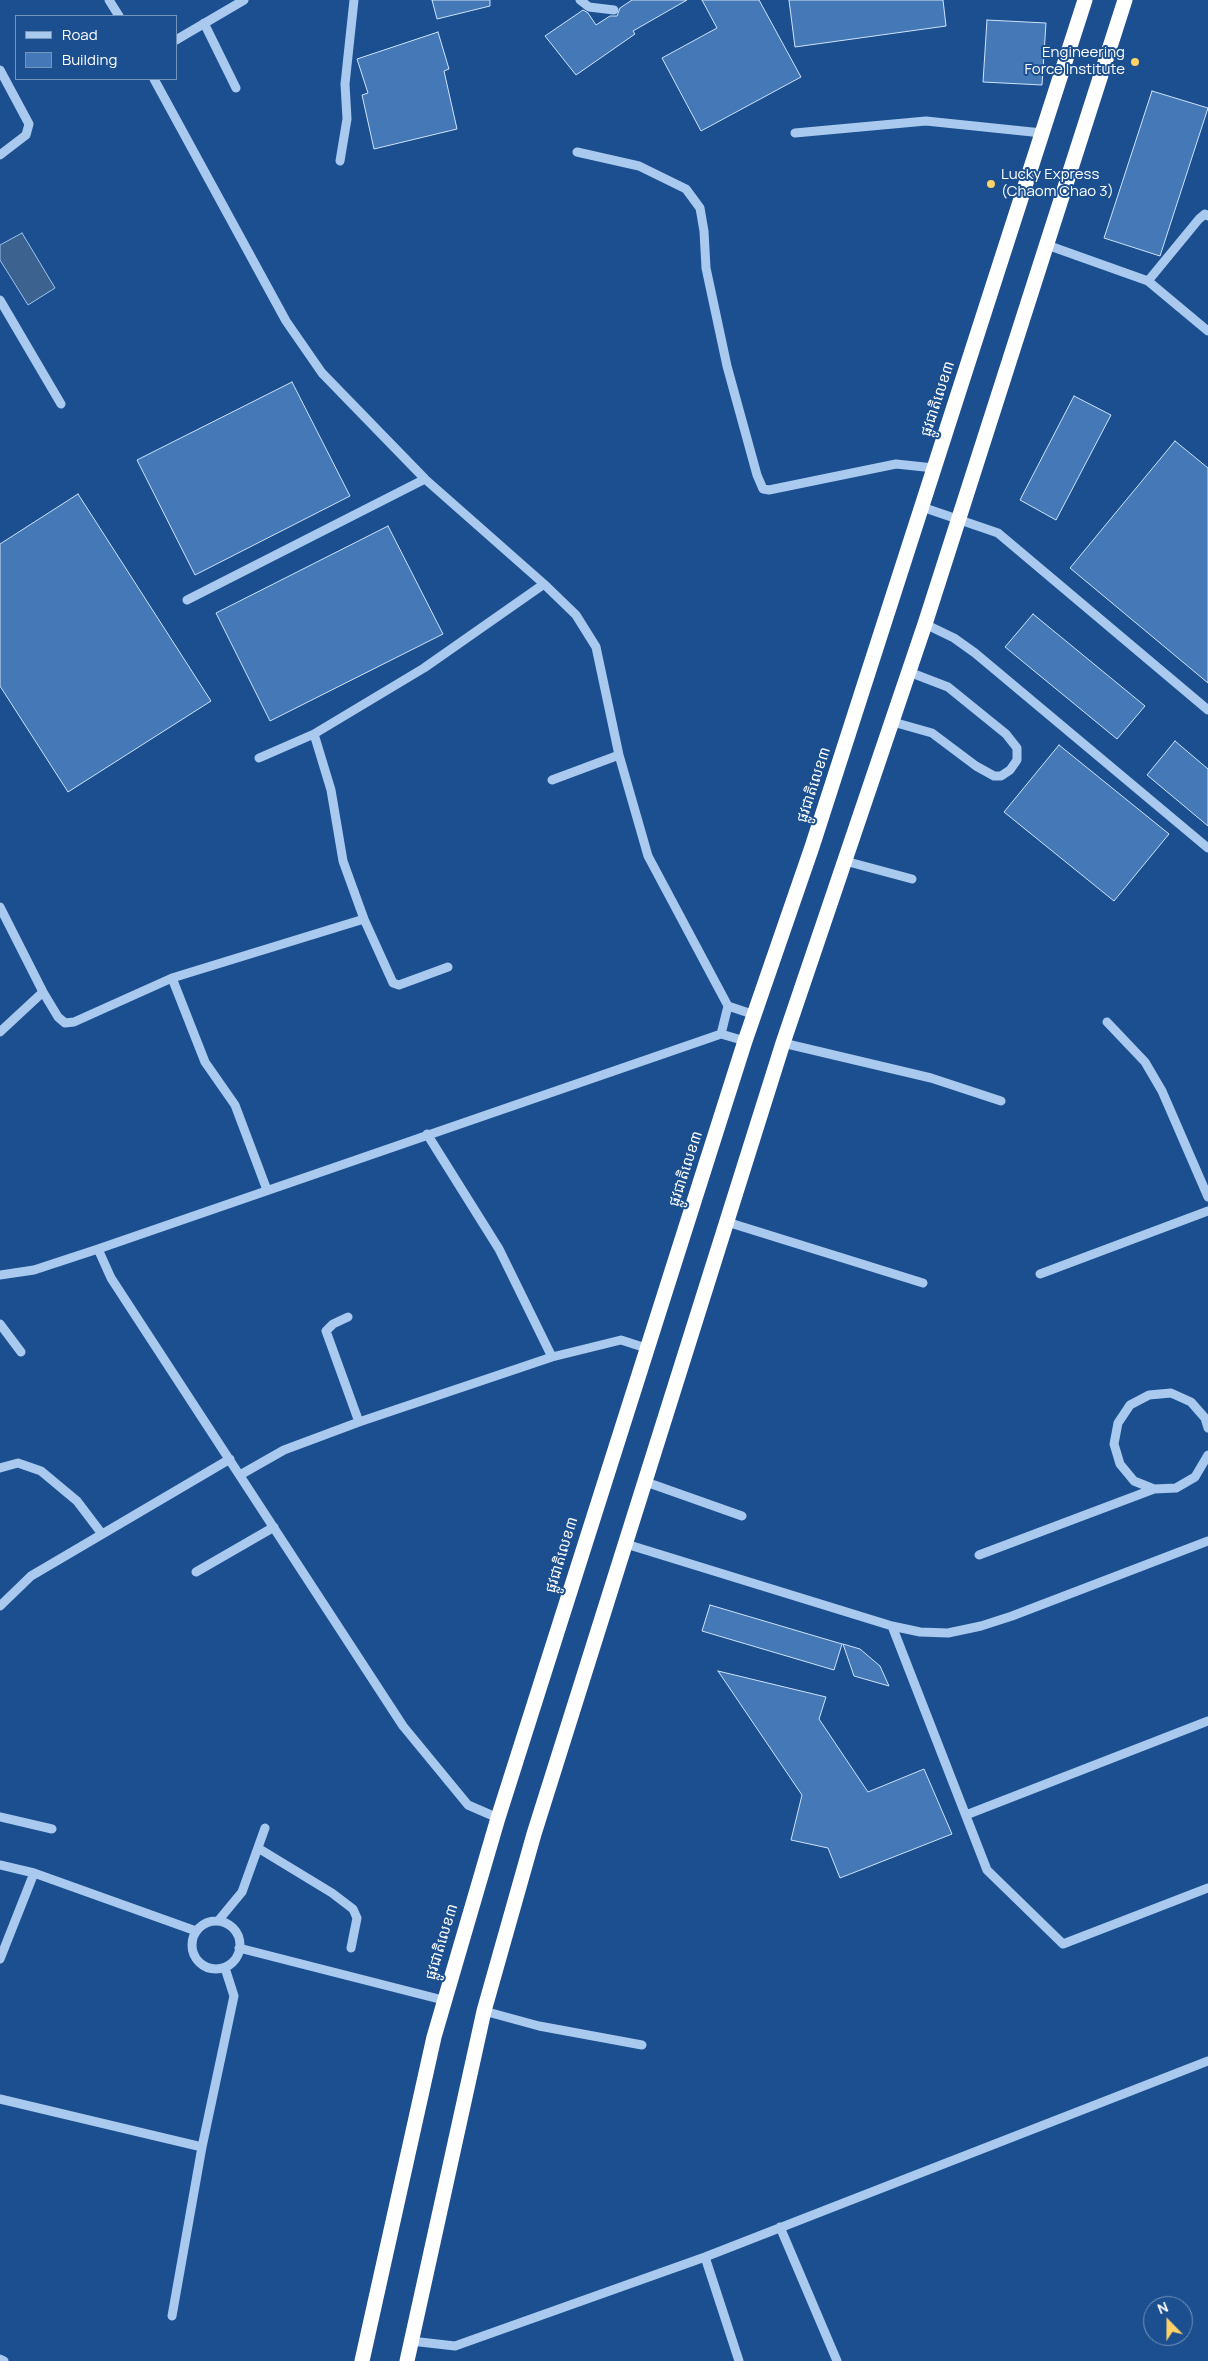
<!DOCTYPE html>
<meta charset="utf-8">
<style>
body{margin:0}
#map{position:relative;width:1208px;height:2361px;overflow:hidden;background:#1b4f8f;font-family:Manrope,sans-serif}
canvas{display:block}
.legend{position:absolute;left:15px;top:15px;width:162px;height:65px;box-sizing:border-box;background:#1b4f8f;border:1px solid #7695bc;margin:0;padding:6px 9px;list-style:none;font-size:15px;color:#fff}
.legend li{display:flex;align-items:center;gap:10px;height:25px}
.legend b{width:25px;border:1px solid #7695bc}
.north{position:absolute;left:1143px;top:2296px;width:50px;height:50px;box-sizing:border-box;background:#1b4f8f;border:1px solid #7695bc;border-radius:50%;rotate:338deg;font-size:14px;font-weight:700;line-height:20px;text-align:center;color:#fff}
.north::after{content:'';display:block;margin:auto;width:18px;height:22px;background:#ffd166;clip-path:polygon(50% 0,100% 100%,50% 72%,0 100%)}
</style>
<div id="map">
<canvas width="1208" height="2361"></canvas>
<ul class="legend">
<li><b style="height:6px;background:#a9c9ee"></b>Road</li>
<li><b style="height:14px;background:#4478b7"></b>Building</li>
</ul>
<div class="north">N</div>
</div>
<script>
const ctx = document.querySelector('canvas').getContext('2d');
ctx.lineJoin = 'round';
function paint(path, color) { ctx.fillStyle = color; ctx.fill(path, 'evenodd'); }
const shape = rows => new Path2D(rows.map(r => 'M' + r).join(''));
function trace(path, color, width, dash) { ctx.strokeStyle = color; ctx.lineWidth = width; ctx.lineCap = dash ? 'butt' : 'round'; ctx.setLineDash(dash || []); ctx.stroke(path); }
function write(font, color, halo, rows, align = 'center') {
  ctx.font = font + ' Manrope,"Noto Sans Khmer",sans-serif'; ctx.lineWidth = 4; ctx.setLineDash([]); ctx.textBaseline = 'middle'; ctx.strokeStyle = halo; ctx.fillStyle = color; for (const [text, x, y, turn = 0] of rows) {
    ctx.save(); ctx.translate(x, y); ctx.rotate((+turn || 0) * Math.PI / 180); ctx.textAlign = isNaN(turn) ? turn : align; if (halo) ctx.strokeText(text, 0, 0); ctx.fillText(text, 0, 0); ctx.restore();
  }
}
const water = shape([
 [22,233,55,288,28,305,0,260,0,245,22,233]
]);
const building = shape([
 [432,0,490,0,490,6,437,19,432,0],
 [632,0,687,0,633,31,635,34,576,75,545,36,583,10,588,13,596,25,610,16,617,16,620,8,632,0],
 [702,0,759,0,801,77,701,131,662,58,717,28,702,0],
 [789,0,943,0,946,26,795,47,789,0],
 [987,20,1046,23,1042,85,983,82,987,20],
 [438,32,449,69,444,71,457,129,374,149,362,95,368,93,357,59,438,32],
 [1152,91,1208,108,1160,256,1104,238,1152,91],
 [292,382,350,496,195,575,137,460,292,382],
 [1074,396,1111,415,1056,520,1020,500,1074,396],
 [1175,441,1208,468,1208,683,1070,568,1175,441],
 [78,494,211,701,68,792,0,686,0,544,78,494],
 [388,526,443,634,270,721,216,613,388,526],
 [1033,614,1145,706,1117,739,1005,647,1033,614],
 [1175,741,1208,769,1208,826,1147,775,1175,741],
 [1059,745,1169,834,1114,901,1004,812,1059,745],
 [710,1605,842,1644,834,1670,702,1631,710,1605],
 [843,1644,860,1649,880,1666,889,1686,854,1676,843,1644],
 [718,1671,826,1697,819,1719,868,1792,924,1769,952,1834,840,1878,828,1848,791,1840,802,1795,718,1671]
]);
const minor = shape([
 [109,0,119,16],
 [580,0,589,7,614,10],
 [204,23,236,88],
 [176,40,244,0],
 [0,70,29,124,26,135,0,155],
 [154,79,286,321,322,373,425,479,544,584,576,615,596,647,619,755,648,856,728,1006,755,1015],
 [795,133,926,121,1042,133],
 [577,152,639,166,686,189,700,208,704,231,706,268,727,366,757,475,763,489,769,490,896,464,934,468],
 [340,161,347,119,345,84,354,0],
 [1047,245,1148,281,1208,331],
 [1148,281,1199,219,1205,214,1208,216],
 [0,300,61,404],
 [922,507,998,533,1208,710],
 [187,600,425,479],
 [925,624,954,638,975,653,1208,848],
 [893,722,932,733,976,766,994,776,1001,776,1010,770,1017,760,1017,748,1006,734,948,687,909,672],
 [314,734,331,790,343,861,364,919,393,983,399,985,448,967],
 [259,758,314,734,424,668,544,584],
 [552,780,619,755],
 [845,861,912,879],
 [0,907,43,992,58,1017,65,1023,74,1022,172,978,364,919],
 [172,978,205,1062,235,1105,267,1190],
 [1107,1022,1145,1062,1162,1091,1208,1197],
 [0,1032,43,992],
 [721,1034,728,1006],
 [783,1043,931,1078,1001,1101],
 [427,1134,499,1249,552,1357],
 [727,1222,923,1283],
 [98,1249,111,1278,403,1726,468,1805,498,1818],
 [1040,1274,1208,1211],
 [0,1275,34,1270,98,1249,721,1034,745,1041],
 [348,1317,333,1324,326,1331,359,1422],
 [0,1324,21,1352],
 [1208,1428,1205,1418,1191,1402,1171,1393,1149,1395,1130,1405,1118,1423,1114,1444,1120,1464,1134,1481,1154,1489,1176,1488,1195,1477,1208,1455],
 [0,1468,18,1463,41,1471,77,1501,102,1534],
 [240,1475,284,1450,359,1422,552,1357,621,1340,646,1348],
 [646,1482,742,1516],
 [626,1544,892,1626,920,1632,948,1633,981,1626,1012,1616,1208,1541],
 [979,1555,1154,1489],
 [196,1572,274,1527],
 [0,1606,31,1576,230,1459],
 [892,1626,987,1870,1063,1944,1208,1888],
 [966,1815,1208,1721],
 [0,1817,52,1829],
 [258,1848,332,1893,353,1909,357,1918,351,1948],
 [0,1865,34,1873,196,1931],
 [218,1921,242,1892,265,1828],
 '192 1945a24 24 0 1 1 48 0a24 24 0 1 1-48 0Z',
 [239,1948,443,2000],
 [0,1959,34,1873],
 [484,2011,539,2026,642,2045],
 [0,2099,202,2147],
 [780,2227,837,2361],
 [705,2257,739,2361],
 [172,2316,202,2147,234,1996,225,1968],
 [411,2341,455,2346,705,2257,1208,2061],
 [0,2359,4,2361]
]);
const highway = shape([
 [362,2361,434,2037,498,1818,745,1041,812,847,1085,0],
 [407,2361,484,2011,534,1834,783,1043,925,624,1125,0]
]);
const markers = [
 [1135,62,5,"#ffd166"],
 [991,184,5,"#ffd166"]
];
const poiNames = [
 ["Engineering",1125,53],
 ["Force Institute",1125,70],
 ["Lucky Express",1001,175,"left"],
 ["(Chaom Chao 3)",1001,192,"left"]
];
const streetNames = [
 ["ផ្លូវជាតិលេខ៣",938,399,-72],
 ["ផ្លូវជាតិលេខ៣",814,785,-72],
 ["ផ្លូវជាតិលេខ៣",686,1169,-72],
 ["ផ្លូវជាតិលេខ៣",562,1555,-73],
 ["ផ្លូវជាតិលេខ៣",442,1942,-73]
];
paint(water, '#3c6290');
trace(water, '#9cc4f0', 1);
paint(building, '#4478b7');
trace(building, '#cfe3fa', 1);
trace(minor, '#a9c9ee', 9);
trace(highway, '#fff', 15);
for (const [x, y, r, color] of markers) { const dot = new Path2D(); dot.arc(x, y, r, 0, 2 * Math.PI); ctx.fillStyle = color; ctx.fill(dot); trace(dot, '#1b4f8f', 2); }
write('15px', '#fff', '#1b4f8f', poiNames, 'right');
write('15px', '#fff', '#1b4f8f', streetNames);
</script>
